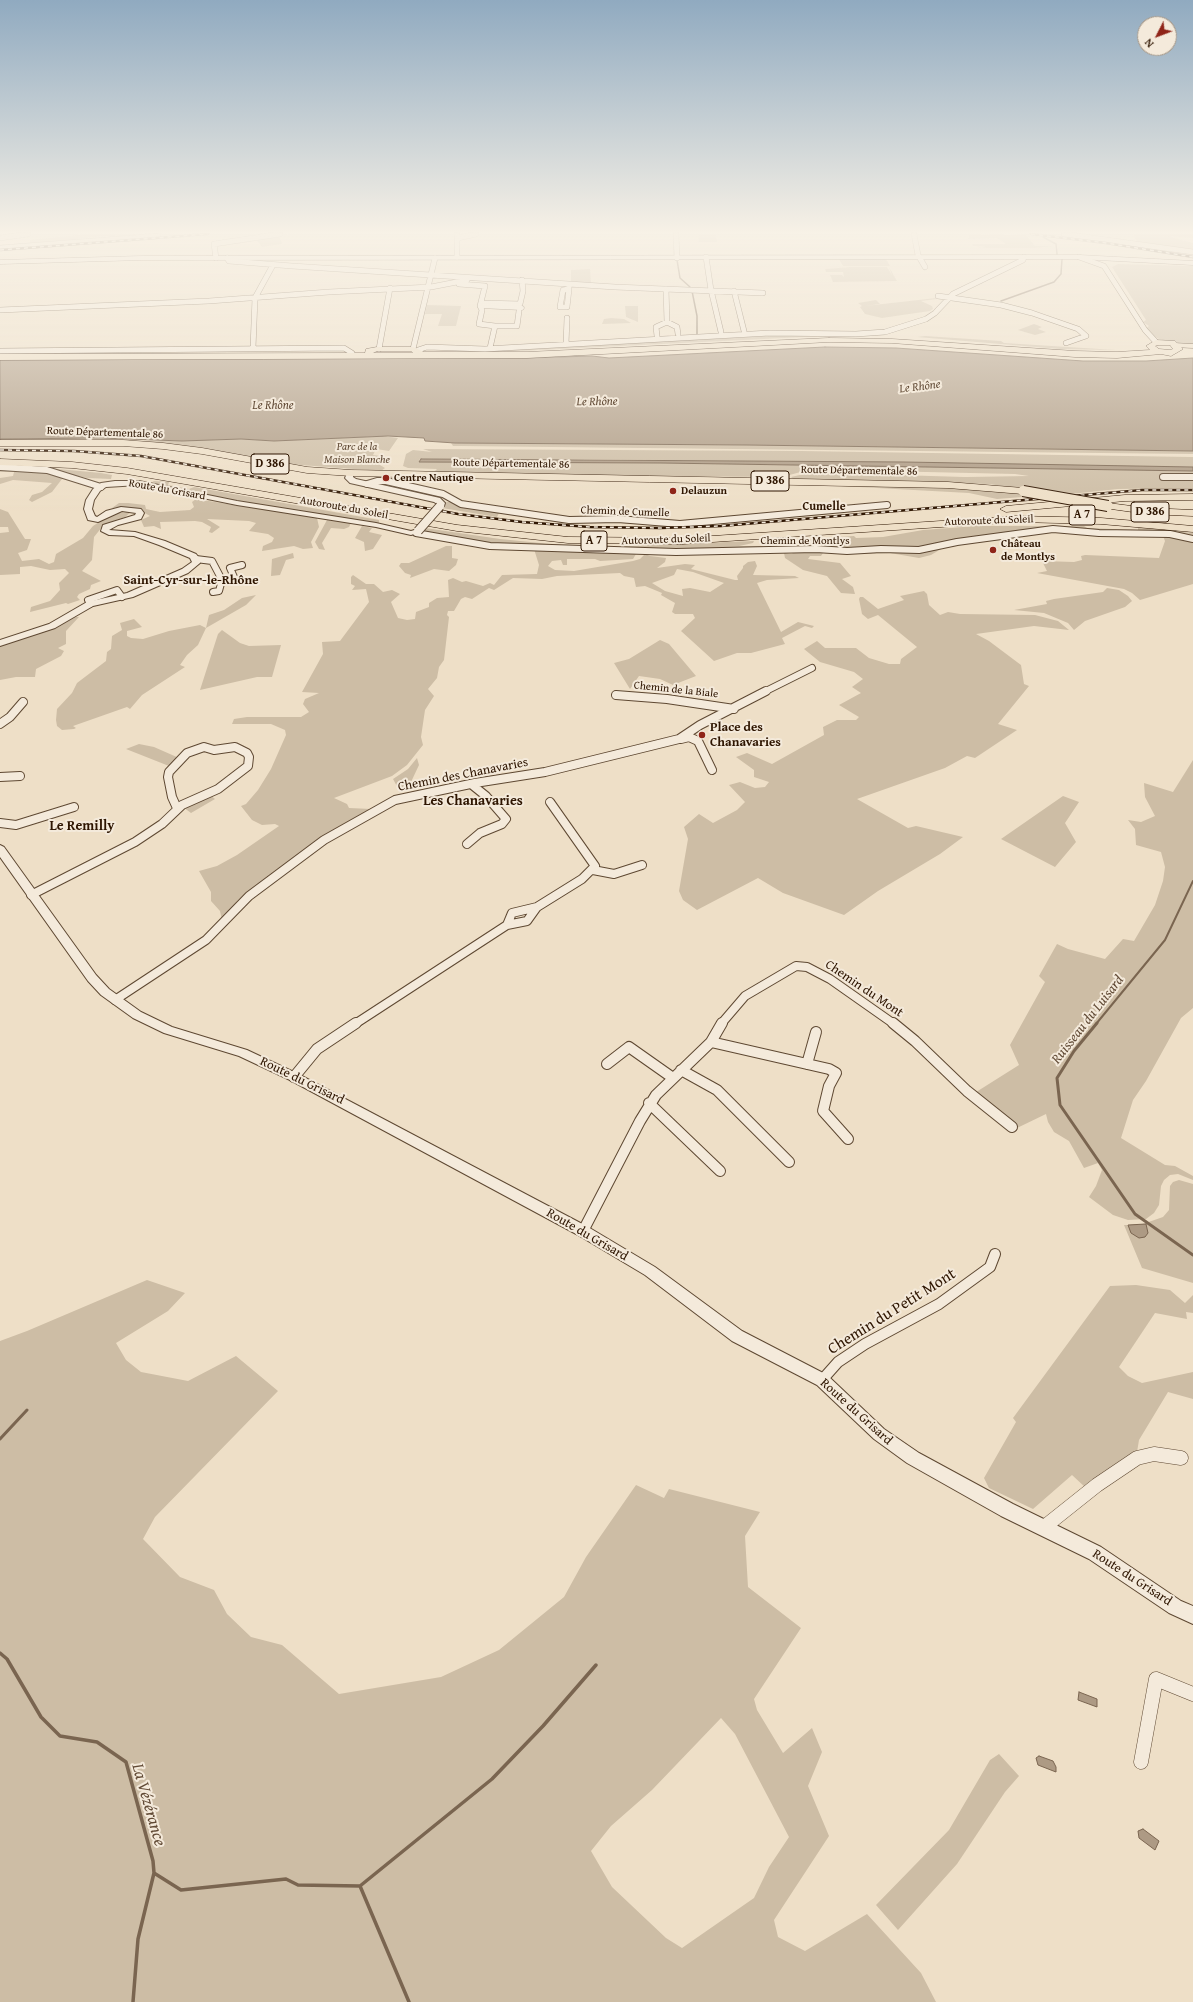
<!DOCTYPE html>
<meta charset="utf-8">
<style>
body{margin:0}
#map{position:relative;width:1193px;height:2002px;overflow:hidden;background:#eedfc7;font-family:"Gentium Book Plus",serif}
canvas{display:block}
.north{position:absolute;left:1137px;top:16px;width:40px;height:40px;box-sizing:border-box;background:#f4eadb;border:1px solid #a59584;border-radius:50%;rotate:228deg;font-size:11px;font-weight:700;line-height:16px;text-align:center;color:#2e1501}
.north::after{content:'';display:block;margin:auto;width:14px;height:18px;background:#8f2418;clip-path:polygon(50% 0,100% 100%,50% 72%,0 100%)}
</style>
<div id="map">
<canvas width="1193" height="2002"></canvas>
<div class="north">N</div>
</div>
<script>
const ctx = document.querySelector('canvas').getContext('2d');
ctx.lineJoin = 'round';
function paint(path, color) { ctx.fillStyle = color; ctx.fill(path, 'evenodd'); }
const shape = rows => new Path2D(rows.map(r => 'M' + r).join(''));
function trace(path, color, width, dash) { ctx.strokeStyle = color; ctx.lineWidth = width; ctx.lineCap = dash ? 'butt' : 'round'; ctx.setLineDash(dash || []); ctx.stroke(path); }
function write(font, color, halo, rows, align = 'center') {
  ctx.font = font + ' "Gentium Book Plus",serif'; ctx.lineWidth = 4; ctx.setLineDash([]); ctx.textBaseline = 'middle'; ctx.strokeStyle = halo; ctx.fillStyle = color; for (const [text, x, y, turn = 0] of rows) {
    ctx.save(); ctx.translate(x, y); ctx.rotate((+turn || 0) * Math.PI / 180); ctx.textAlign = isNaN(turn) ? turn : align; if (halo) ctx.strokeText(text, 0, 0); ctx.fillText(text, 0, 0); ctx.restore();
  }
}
const green = shape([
 [86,234,148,234,94,237,37,244,30,243,30,240],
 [282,234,289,234,279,236,282,244,262,247,256,239],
 [698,234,716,234,717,242,699,242],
 [970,234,1026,235,1035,246,1055,246,1035,248,975,248,986,247,973,246,972,244,1006,244,997,238,968,239],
 [1133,234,1193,234,1193,238,1168,236,1193,243,1193,251,1138,244],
 [839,259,886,259,890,266,843,266],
 [1118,264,1193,266,1193,345,1181,345,1159,339,1152,335,1146,328,1149,326,1143,322,1146,320,1112,267],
 [850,267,887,267,892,275,889,267,897,281,833,282,830,275,842,275,844,277,843,272,826,272,825,269],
 [590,269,591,284,571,283,571,270],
 [936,298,937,299,921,301,932,306,933,309,930,311,882,318,865,314,860,307,862,306,858,303,876,300,880,304,865,306],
 [427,305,461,306,456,326,438,326,442,314,425,314],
 [625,306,638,306,638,322,626,317],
 [611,318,624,319,631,323,602,324,604,319],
 [1034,324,1042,327,1038,329,1046,332,1035,335,1018,330],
 [770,336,825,336,478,353,488,350],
 [925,336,1001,341,1004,343,1116,350,1060,349,917,337],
 [383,436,398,438,389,451,376,449,373,455,387,457,380,465,385,468,381,471,288,464,161,443,137,441,241,439,274,441],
 [451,443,747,445,1193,451,1193,454,458,446,453,446],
 [423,449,801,451,1193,457,1193,467,591,459,422,459,419,460,446,462,661,463,1193,471,1193,488,1118,489,1061,495,989,484,793,479,791,477,804,474,829,473,965,477,1029,476,1015,474,837,470,808,470,782,477,640,476,439,472,435,471,437,469,408,468,403,466,406,454,413,450,432,452],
 [37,467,101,473,112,475,111,479,87,478],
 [0,468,40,470,68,478,62,479,52,492,32,502,29,500,32,495,42,492,52,483,13,480,0,484,0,478,13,476,14,472,0,472],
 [154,481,169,482,168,485,189,489,194,487,379,520,379,523,241,502,151,483],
 [842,485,978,489,1036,496,997,499,969,493,840,486],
 [196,499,317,518,319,527,311,542,313,548,303,549,294,546,262,551,263,546,272,542,274,538,268,534,249,531,256,523,249,521,207,519,220,527,212,533,209,532,211,527,202,522,195,521,160,522,161,529,154,526,144,527,141,520,150,516,138,509,128,507,112,508,119,503,128,503,145,505,146,509,160,512,190,510,194,507,192,502],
 [451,501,499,513,497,517,442,508,444,503],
 [0,509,8,512,25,539,31,539,27,550,18,553,22,561,39,559,49,564,54,562,56,554,83,538,93,526,113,513,131,512,125,517,114,521,102,527,94,537,92,560,82,571,101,581,91,585,90,589,79,594,77,597,80,600,68,604,66,603,30,612,31,607,50,601,60,590,59,583,69,573,65,569,50,570,31,566,20,567,20,574,0,575,0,533,9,532,8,527,0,527],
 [327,520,351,523,349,527,344,529,331,528,322,543,325,550,319,549,315,542],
 [362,526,372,528,369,532,382,535,373,549,365,551,364,542,355,538],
 [976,526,1084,526,1087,528,1138,530,1138,527,1193,533,1193,537,1055,527,917,548,851,550,801,547,798,540,854,536,856,538,883,537,923,530],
 [425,528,500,539,571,546,508,545,470,542,421,531],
 [1163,536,1193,541,1193,584,1140,600,1132,593,1124,589,1037,573,1047,571,1042,561,1074,562,1082,560,1081,556,1085,555,1159,558,1165,541],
 [754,541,753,543,739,546,762,546,764,548,627,549,625,546],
 [446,546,452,546,452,558,458,559,456,565,449,571,434,569,410,578,411,575,405,573,399,566,401,563,409,563],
 [946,546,931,555,919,558,890,553,859,554,856,553],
 [534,549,636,554,633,559,600,561,595,559,567,559,567,565,563,565,561,560,552,561,548,566,555,570,574,571,633,561,640,559,645,554,650,556,666,558,665,562,657,568,685,564,695,565,691,569,735,580,738,580,737,576,743,568,743,566,748,562,755,561,757,566,753,575,795,576,799,578,767,580,757,583,781,632,798,622,814,626,812,628,805,626,782,638,785,644,751,653,737,653,714,661,681,631,695,618,693,614,675,614,672,612,675,603,661,595,662,593,645,586,636,587,634,578,624,576,620,573,557,576,542,579,513,578,494,590,489,588,472,599,465,597,461,599,454,611,448,611,447,615,449,617,444,660,439,667,437,678,428,689,434,696,425,710,421,737,423,745,407,765,392,776,334,798,347,804,349,808,371,809,332,831,255,886,238,900,222,920,220,911,211,901,211,892,199,871,217,866,237,855,279,826,275,824,262,825,252,820,241,806,246,804,258,790,271,769,286,735,285,730,271,724,232,724,234,719,247,717,301,717,309,712,303,704,305,699,319,693,302,692,323,654,322,642,340,641,369,602,366,589,352,590,355,586,351,584,351,577,353,575,366,584,374,584,383,592,392,590,400,594,391,602,398,618,407,620,415,619,416,612,429,607,429,603,437,598,449,597,448,580,453,578,462,582,466,581,483,586,490,583,494,585,502,575,537,574,539,565],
 [677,569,693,572,724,583,710,592,690,588,682,589,683,596,665,591,652,583,674,575],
 [798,551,834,553,823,553,821,556,810,556,808,559,840,563,851,576,842,579,853,587,855,594,841,593,827,576,803,570,785,558,784,553,791,554],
 [293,553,294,558,286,560,280,575,271,576,272,559],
 [1107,588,1119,590,1128,596,1132,601,1125,607,1085,621,1074,630,1068,623,1044,613,1014,610,1047,604,1046,601,1054,599,1103,592],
 [924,591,927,594,929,605,940,615,948,612,960,614,1035,615,1058,621,1069,630,1034,626,976,634,989,641,1021,665,1024,684,1029,686,998,724,1017,730,975,758,967,756,945,768,857,799,908,828,916,826,963,837,940,854,878,891,844,915,783,893,758,878,697,910,683,900,679,891,688,839,684,827,699,814,713,823,737,810,745,802,729,785,740,782,755,788,765,787,769,782,754,777,754,770,736,757,747,753,772,764,824,735,823,727,837,720,856,720,859,717,839,705,861,693,852,687,863,679,854,672,820,662,804,649,817,641,825,648,856,648,869,658,889,664,900,664,901,659,917,647,878,615,868,619,862,614,859,599,860,597,863,597,878,609,904,600,900,596],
 [256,595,246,605,206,628,198,645,187,655,180,665,185,667,142,695,130,709,127,707,73,726,76,728,74,729,62,730,57,726,56,720,57,709,72,693,77,683,106,661,107,652,111,649,112,636,122,630,120,623,134,619,142,627,127,631,127,636,131,638,143,639,169,631,200,625,206,628,209,615,224,610,242,598],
 [76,617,79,617,66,631,66,644,58,648,64,651,61,656,36,669,35,677,16,677,0,680,0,645,57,626],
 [222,630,240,643,249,646,281,645,272,677,257,677,200,690,218,634],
 [660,640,669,644,696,676,673,685,660,679,639,676,630,689,614,663,629,659],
 [139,744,154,747,179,758,169,766,126,749],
 [417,758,419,765,411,782,399,790,393,779,408,769],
 [1193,760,1193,1008,1181,1018,1146,1081,1133,1100,1121,1138,1165,1165,1175,1166,1193,1176,1193,1180,1178,1174,1170,1175,1164,1180,1161,1186,1159,1205,1154,1213,1146,1219,1128,1220,1113,1215,1089,1197,1096,1186,1102,1170,1098,1163,1084,1168,1069,1141,1054,1132,1048,1122,1046,1114,1017,1128,973,1094,1019,1065,1010,1045,1045,982,1039,976,1057,944,1068,949,1105,959,1123,939,1134,941,1155,905,1163,881,1165,867,1161,852,1136,845,1135,829,1128,820,1141,822,1155,816,1145,797,1144,783,1173,792],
 [210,795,215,799,191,813,183,807],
 [1063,796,1079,802,1065,823,1076,842,1055,867,1001,839],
 [1179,1180,1193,1184,1193,1283,1142,1268,1124,1225,1140,1225,1163,1217,1169,1210,1170,1186,1173,1182],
 [147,1280,185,1293,168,1311,116,1343,126,1360,141,1372,188,1381,236,1356,278,1391,155,1517,143,1539,180,1577,214,1590,227,1614,251,1637,282,1645,339,1694,441,1677,499,1650,564,1597,586,1557,636,1485,664,1498,669,1489,760,1512,745,1536,748,1587,801,1628,754,1699,757,1710,783,1753,812,1728,822,1752,808,1786,829,1836,774,1920,778,1937,805,1951,867,1914,921,1973,936,2002,0,2002,0,1341,27,1331],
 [721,1718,735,1734,789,1837,769,1867,754,1898,682,1948,666,1938,612,1887,591,1851,611,1826,652,1790],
 [1136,1285,1170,1290,1185,1303,1193,1295,1193,1313,1186,1312,1187,1319,1155,1313,1119,1367,1128,1376,1142,1383,1193,1372,1193,1399,1168,1392,1139,1440,1137,1452,1129,1455,1086,1488,1072,1475,1033,1509,989,1488,984,1478,1016,1422,1013,1418,1110,1286],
 [999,1754,1019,1776,1005,1792,957,1864,898,1930,876,1905,949,1830,990,1760]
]);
const water = shape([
 [825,347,896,348,1083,361,1146,361,1193,358,1193,451,747,445,455,443,425,441,424,438,388,436,274,441,241,439,182,441,101,438,0,439,0,359,528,358,592,356,609,358,825,347],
 [421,459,904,462,1193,467,1193,471,661,463,419,462,421,459],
 [1146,1224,1148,1233,1145,1237,1139,1238,1131,1233,1128,1225,1146,1224],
 [1079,1692,1097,1699,1097,1707,1078,1700,1079,1692],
 [1039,1756,1053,1761,1056,1767,1056,1772,1038,1765,1036,1758,1039,1756],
 [1143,1829,1159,1841,1155,1850,1139,1838,1138,1831,1143,1829]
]);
const streamFar3 = shape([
 [1043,237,1056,244,1057,254],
 [677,260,680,278,690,287],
 [692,291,697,316,697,335],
 [1001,301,1054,282,1061,274,1062,259]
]);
const streamFar2 = shape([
 [1096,1024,1165,940,1193,881]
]);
const streamFar1 = shape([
 [1097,1023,1074,1051,1057,1078,1060,1105,1135,1214,1193,1255],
 [0,1439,27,1410]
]);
const stream = shape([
 [0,1653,7,1659,41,1717,60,1736,97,1742,126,1762,153,1861,154,1873,138,1939,133,2002],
 [154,1873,181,1890,286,1879,298,1885,360,1886,409,2002],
 [360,1886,492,1779,543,1726,596,1665]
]);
const pedestrian = shape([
 [480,306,522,308]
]);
const minorFar4 = shape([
 [457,234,457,257],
 [676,234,677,258],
 [914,234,918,255,925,267],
 [1064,234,1193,252],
 [0,238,28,234],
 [458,238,476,234],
 [0,248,158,236],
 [706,257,711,290,721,332],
 [1079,257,1104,266,1145,330,1156,342],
 [216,258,214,244,280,234],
 [227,258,229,261,292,266,615,287,763,293],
 [459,284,485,286,480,306,482,310,479,324,495,326],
 [569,284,569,289],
 [569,289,567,307,560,307,563,290,569,289],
 [666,289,667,322],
 [734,291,744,331],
 [256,296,273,265],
 [938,296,1001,305,1032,313,1078,329,1086,336,1066,343],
 [481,303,520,304,523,291,522,280],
 [0,310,209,301,329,292,431,287,467,280],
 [657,336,656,327,667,322,677,327,678,334],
 [566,344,567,318],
 [253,348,255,298],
 [490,348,495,326,517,326,519,311],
 [379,349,390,288],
 [413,349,435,258],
 [418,350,427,347,485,349,770,333,856,334,885,332,926,319,935,313,953,294,1023,260,1024,257],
 [0,351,344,348,352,353]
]);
const minorFar3 = shape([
 [0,467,47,470,101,487],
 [1163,477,1193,477],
 [367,484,377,481,386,481,443,494,461,504,569,520,618,519,680,524,887,505],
 [416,533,490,546,676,552,816,549,847,551,881,549,919,550,957,542,1053,529,1099,533,1170,534,1193,539],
 [196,559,212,561,222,580,219,591,213,592],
 [222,582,234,577,230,568,242,565],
 [90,604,88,600,117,590,122,597],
 [764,692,812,668]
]);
const minorFar2 = shape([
 [616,695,667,699,734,709],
 [0,724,10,717,23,702],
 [681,739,689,737,698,741,712,770],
 [0,777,20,776],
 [0,823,16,825,74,807],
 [467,844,480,833,502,824,506,819,486,796,471,784],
 [593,870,614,874,642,865],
 [31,895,135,842,162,824,182,805,218,789,248,766,249,757,247,753,235,747,214,750,204,747,187,753,169,772,168,777,172,797,177,808],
 [507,925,512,913,537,907,582,879,595,866,550,802],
 [115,1000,206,940,249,896,324,840,395,800,475,783,545,772,679,739,700,725,766,691],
 [355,1024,507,925,527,921,537,907],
 [721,1024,745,996,796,966,807,967,830,979,894,1024]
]);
const minorFar1 = shape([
 [893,1023,915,1041,967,1091,1012,1127],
 [711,1042,829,1069,836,1073,829,1086,823,1111,848,1139],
 [607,1064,629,1047,673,1078],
 [807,1064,816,1032],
 [681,1070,717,1090,789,1162],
 [294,1077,317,1049,356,1023],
 [649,1103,720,1171],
 [583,1231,640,1121,656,1095,711,1042,722,1023],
 [822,1380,838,1362,865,1344,939,1304,990,1267,995,1254]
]);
const minor = shape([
 [1043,1528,1097,1485,1137,1458,1154,1454,1181,1458],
 [1141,1762,1156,1679,1193,1694]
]);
const tertiary = shape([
 [348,471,354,471,353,477,356,479,440,498,445,503,444,506,437,508,437,504,434,502,350,483,345,478,348,471],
 [115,481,139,481,237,501,376,523,411,531,418,529,422,531,411,535,376,527,237,505,139,485,106,487,100,491,94,500,92,509,95,516,97,517,106,511,121,507,141,509,144,513,141,519,118,525,109,530,135,532,165,541,196,554,200,559,200,563,188,573,133,597,93,606,55,628,0,646,0,640,49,624,87,602,127,593,182,569,192,562,190,558,159,545,134,536,109,535,101,531,103,525,135,515,136,513,122,511,98,522,88,520,84,509,86,500,93,489,101,483,115,481],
 [0,845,4,847,96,975,109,989,141,1012,172,1027,247,1050,298,1074,588,1227,655,1267,742,1331,827,1375,884,1429,919,1453,1013,1504,1101,1547,1181,1601,1193,1606,1193,1624,1169,1613,1089,1559,1001,1516,907,1463,874,1439,817,1385,732,1341,645,1275,578,1235,290,1080,239,1056,164,1033,133,1018,101,995,88,981,0,857,0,845]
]);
const secondary = shape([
 [1079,255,1193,261,1193,265,1079,259,142,260,0,264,0,260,142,256,1079,255]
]);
const primary = shape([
 [829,338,892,339,1075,351,1117,352,1150,350,1146,346,1156,340,1175,341,1183,349,1171,356,1161,354,1117,358,1075,357,892,343,829,342,527,358,0,360,0,354,344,353,365,353,366,349,377,347,413,347,424,352,527,352,829,338],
 [1158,345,1170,345,1173,349,1170,350,1159,349,1155,346,1158,345],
 [377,351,411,351,413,353,373,353,377,351],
 [0,440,123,440,163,443,202,448,307,467,351,470,948,482,1023,488,1028,491,1023,494,948,488,351,476,307,473,202,454,163,449,123,446,0,446,0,440],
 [1108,503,1147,508,1193,510,1193,516,1147,514,1104,508,1103,506,1104,504,1108,503]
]);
const trunk = shape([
 [1173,343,1193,344,1193,348,1173,347,1173,343]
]);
const motorway = shape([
 [0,459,72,462,127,468,457,525,568,537,682,538,1017,516,1101,518,1193,526,1193,532,1101,524,1017,522,682,544,568,543,457,531,127,474,72,468,0,465,0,459],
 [1193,494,1193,500,1125,501,1006,512,1000,509,1006,506,1125,495,1193,494]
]);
const rail = shape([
 [1031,234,1106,243,1193,257],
 [0,250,208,234],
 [0,450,74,451,141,456,458,514,522,522,590,527,660,528,721,526,1142,490,1193,490]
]);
const tertiaryBridge = shape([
 [418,531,440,506]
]);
const primaryBridge = shape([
 [1023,491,1108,506]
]);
const markers = [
 [386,478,4,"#8f2418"],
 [673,491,4,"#8f2418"],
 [993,550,4,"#8f2418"],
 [702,735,4,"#8f2418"]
];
const farStreetnames = [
 ["Route Départementale 86",105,433,2],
 ["Route Départementale 86",511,464,1],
 ["Route Départementale 86",859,471,1],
 ["Route du Grisard",167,490,10],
 ["Autoroute du Soleil",344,508,10],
 ["Chemin de Cumelle",625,512,2],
 ["Autoroute du Soleil",989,521,-2],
 ["Autoroute du Soleil",666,540,-2],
 ["Chemin de Montlys",805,541],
 ["Chemin de la Biale",676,690,6]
];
const farParknames = [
 ["Parc de la",357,447],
 ["Maison Blanche",357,460]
];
const farPoinames = [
 ["Centre Nautique",394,478],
 ["Delauzun",681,491],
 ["Château",1001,544],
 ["de Montlys",1001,557]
];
const farWaternames = [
 ["Le Rhône",920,387,-7],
 ["Le Rhône",597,402,-1],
 ["Le Rhône",273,406]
];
const shields = [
 [270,464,38],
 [770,481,38],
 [1150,512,38],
 [1082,515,26],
 [594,541,26]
];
const shieldNames = [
 ["D 386",270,464],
 ["D 386",770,481],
 ["D 386",1150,512],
 ["A 7",1082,515],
 ["A 7",594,541]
];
const farNeighbourhoodnames = [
 ["Cumelle",824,507]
];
const farQuarternames = [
 ["Saint-Cyr-sur-le-Rhône",191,581]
];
const poiNames = [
 ["Place des",710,728],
 ["Chanavaries",710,743]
];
const streetNames = [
 ["Chemin des Chanavaries",463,775,-11],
 ["Chemin du Mont",864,989,34],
 ["Route du Grisard",302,1081,26],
 ["Route du Grisard",587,1235,30],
 ["Route du Grisard",856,1412,42],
 ["Route du Grisard",1132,1578,33]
];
const neighbourhoodNames = [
 ["Les Chanavaries",473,801],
 ["Le Remilly",82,826]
];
const waterNames = [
 ["Ruisseau du Luisard",1088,1020,-52]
];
const nearStreetnames = [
 ["Chemin du Petit Mont",892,1312,-32]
];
const nearWaternames = [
 ["La Vézérance",148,1805,74]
];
paint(green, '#cdbda5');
paint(water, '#ad9a84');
trace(water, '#7a6550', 1);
trace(streamFar3, '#7a6550', 1.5);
trace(streamFar2, '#7a6550', 2);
trace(streamFar1, '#7a6550', 3);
trace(stream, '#7a6550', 3.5);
trace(pedestrian, '#5e4832', 5);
trace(minorFar4, '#5e4832', 6);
trace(minorFar3, '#5e4832', 8);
trace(minorFar2, '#5e4832', 10);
trace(minorFar1, '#5e4832', 12);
trace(minor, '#5e4832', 15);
trace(tertiary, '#5e4832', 2);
trace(secondary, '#2e1501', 1);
trace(primary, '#2e1501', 1);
trace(trunk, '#2e1501', 1);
trace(motorway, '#2e1501', 1);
trace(pedestrian, '#f4eadb', 4);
trace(minorFar4, '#f4eadb', 5);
trace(minorFar3, '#f4eadb', 6);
trace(minorFar2, '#f4eadb', 8);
trace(minorFar1, '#f4eadb', 10);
trace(minor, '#f4eadb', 14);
paint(tertiary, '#f4eadb');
paint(secondary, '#f4eadb');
paint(primary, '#eedfc7');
paint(trunk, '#eedfc7');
paint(motorway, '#eedfc7');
trace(rail, '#2e1501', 2.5);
trace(rail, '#f4eadb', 1.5, [4]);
trace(tertiaryBridge, '#5e4832', 10, []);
trace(primaryBridge, '#2e1501', 12, []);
trace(tertiaryBridge, '#f4eadb', 8);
trace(primaryBridge, '#eedfc7', 10);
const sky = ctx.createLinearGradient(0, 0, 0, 515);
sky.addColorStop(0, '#90aac0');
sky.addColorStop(0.45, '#f7f1e6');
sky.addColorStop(1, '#f7f1e600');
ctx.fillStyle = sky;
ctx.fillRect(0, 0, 1193, 515);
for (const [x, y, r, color] of markers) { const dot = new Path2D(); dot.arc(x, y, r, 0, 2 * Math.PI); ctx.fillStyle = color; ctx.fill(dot); trace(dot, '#f4eadb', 1.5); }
write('11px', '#2e1501', '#f4eadb', farStreetnames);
write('italic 11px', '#5e4732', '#f4eadb', farParknames);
write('bold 11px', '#2e1501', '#f4eadb', farPoinames, 'left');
write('italic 12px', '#614a35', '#f4eadb', farWaternames);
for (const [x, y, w] of shields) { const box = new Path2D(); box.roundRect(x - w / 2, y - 10, w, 20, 3); ctx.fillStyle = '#f4eadb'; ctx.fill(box); trace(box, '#2e1501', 1); }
write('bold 12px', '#2e1501', null, shieldNames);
write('bold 12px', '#2e1501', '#f4eadb', farNeighbourhoodnames);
write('bold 13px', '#2e1501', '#f4eadb', farQuarternames);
write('bold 13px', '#2e1501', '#f4eadb', poiNames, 'left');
write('13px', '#2e1501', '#f4eadb', streetNames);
write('bold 14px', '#2e1501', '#f4eadb', neighbourhoodNames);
write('italic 14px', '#614a35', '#f4eadb', waterNames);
write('16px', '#2e1501', '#f4eadb', nearStreetnames);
write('italic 17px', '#614a35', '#f4eadb', nearWaternames);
</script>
